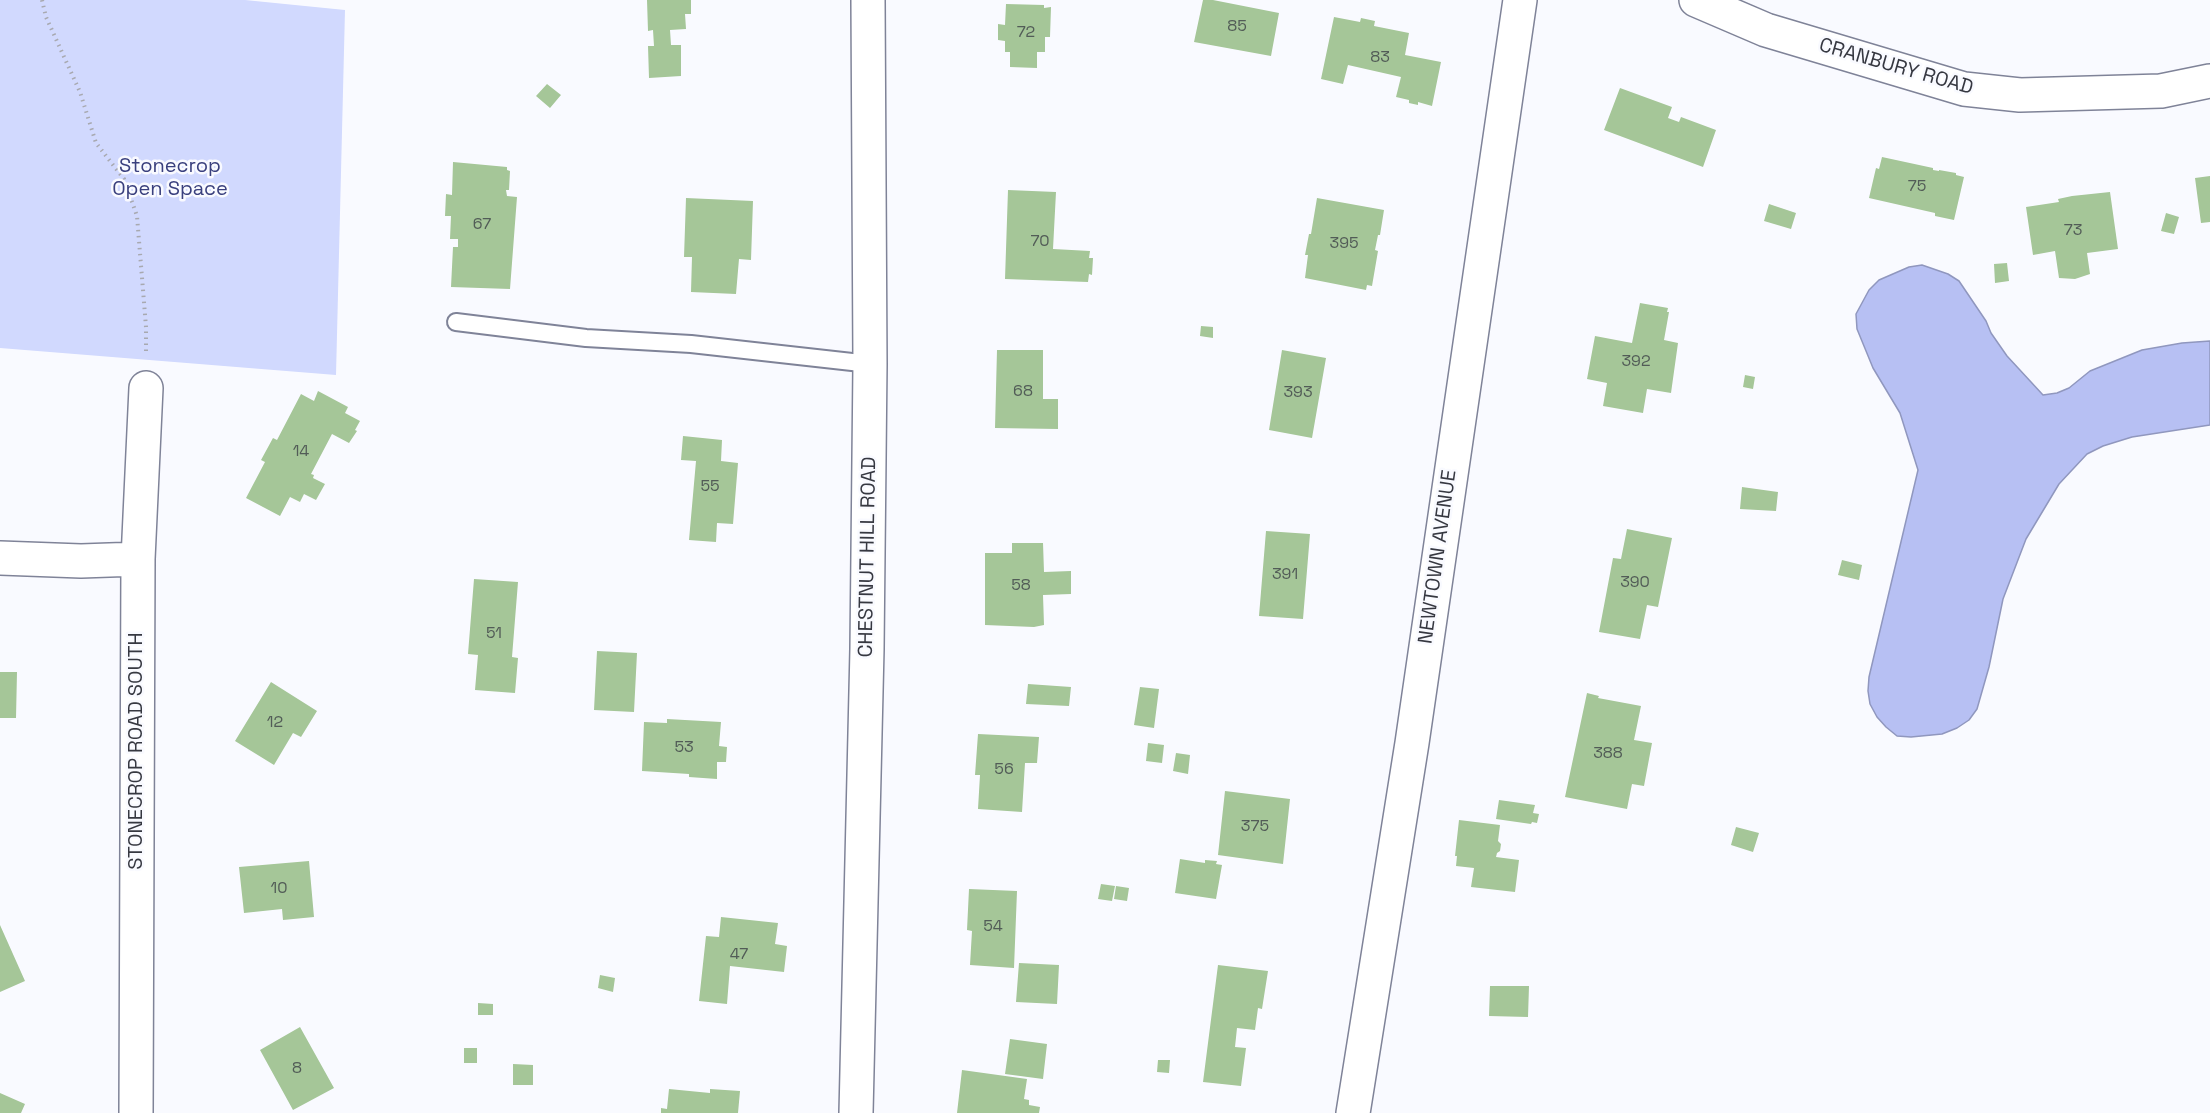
<!DOCTYPE html>
<style>
body{margin:0}
canvas{display:block;background:#f9faff}
</style>
<canvas width="2210" height="1113"></canvas>
<script>
const ctx = document.querySelector('canvas').getContext('2d');
ctx.lineJoin = 'round';
function paint(path, color) { ctx.fillStyle = color; ctx.fill(path, 'evenodd'); }
const shape = rows => new Path2D(rows.map(r => 'M' + r).join(''));
function trace(path, color, width, dash) { ctx.strokeStyle = color; ctx.lineWidth = width; ctx.lineCap = dash ? 'butt' : 'round'; ctx.setLineDash(dash || []); ctx.stroke(path); }
function write(font, color, halo, rows, align = 'center') {
  ctx.font = font + ' "Space Grotesk",sans-serif'; ctx.lineWidth = 5; ctx.setLineDash([]); ctx.textBaseline = 'middle'; ctx.strokeStyle = halo; ctx.fillStyle = color; for (const [text, x, y, turn = 0] of rows) {
    ctx.save(); ctx.translate(x, y); ctx.rotate((+turn || 0) * Math.PI / 180); ctx.textAlign = isNaN(turn) ? turn : align; if (halo) ctx.strokeText(text, 0, 0); ctx.fillText(text, 0, 0); ctx.restore();
  }
}
const green = shape([
 [0,0,245,0,345,10,336,375,0,348]
]);
const water = shape([
 [1922,265,1948,274,1959,281,1986,321,1991,333,2007,356,2043,395,2057,393,2069,388,2090,371,2142,350,2182,343,2210,341,2210,425,2132,437,2103,446,2087,454,2059,484,2026,539,2003,599,1989,667,1977,709,1969,720,1957,728,1942,734,1911,737,1897,736,1886,727,1877,717,1870,704,1868,691,1869,677,1918,470,1900,413,1873,368,1857,329,1856,314,1869,290,1879,280,1909,267,1922,265]
]);
const building = shape([
 [647,0,691,0,691,14,685,14,686,29,670,30,671,45,681,45,681,76,649,78,648,46,654,46,653,30,648,31],
 [1203,0,1213,0,1279,13,1271,56,1194,42],
 [1006,4,1044,5,1044,8,1051,7,1050,37,1045,37,1045,52,1037,52,1037,68,1010,67,1010,52,1005,52,1005,41,998,40,998,24,1005,25],
 [1334,17,1360,22,1361,18,1375,21,1374,26,1409,33,1405,55,1441,62,1432,106,1418,102,1418,105,1409,103,1409,100,1396,97,1401,77,1348,65,1343,84,1321,79],
 [547,84,561,95,550,108,536,96],
 [1620,88,1672,107,1668,118,1679,122,1681,117,1716,130,1703,167,1604,130],
 [1882,157,1933,168,1933,170,1939,171,1939,170,1956,173,1956,175,1964,177,1954,220,1935,216,1935,213,1869,198,1876,168,1879,169],
 [453,162,507,167,507,170,510,171,509,190,506,190,507,196,517,197,510,289,451,287,453,247,458,247,458,239,450,239,451,216,445,216,446,194,452,195],
 [2210,176,2210,222,2201,223,2195,178],
 [1008,190,1056,192,1053,249,1090,251,1089,258,1093,258,1092,275,1089,274,1088,282,1005,279],
 [2110,192,2118,249,2087,253,2090,274,2075,279,2059,278,2055,251,2033,255,2026,207,2059,202,2058,199,2072,196],
 [686,198,753,201,751,260,739,259,736,294,691,292,692,257,684,257],
 [1317,198,1384,210,1380,235,1378,235,1375,250,1378,251,1372,286,1367,285,1366,290,1305,278,1308,255,1305,255,1309,234,1311,234],
 [1769,204,1796,213,1791,229,1764,221],
 [2166,213,2179,217,2174,234,2161,231],
 [2007,263,2009,281,1995,283,1994,264],
 [1640,303,1668,308,1667,312,1669,312,1664,340,1678,343,1671,393,1647,389,1643,413,1603,406,1607,383,1587,379,1595,336,1632,343],
 [1201,326,1213,327,1213,338,1200,336],
 [997,350,1043,350,1043,399,1058,399,1058,429,995,428],
 [1282,350,1326,358,1312,438,1269,430],
 [1745,375,1755,377,1753,389,1743,387],
 [318,391,348,407,345,413,360,421,355,430,357,431,349,443,332,434,311,474,314,475,313,478,325,484,316,500,304,494,300,502,290,497,280,516,246,498,265,462,261,460,273,438,277,440,301,394,314,401],
 [683,436,722,440,721,461,738,463,733,524,717,523,716,542,689,540,696,461,681,460],
 [1742,487,1778,492,1776,511,1740,509],
 [1627,529,1672,538,1658,607,1647,605,1640,639,1599,632,1613,558,1621,559],
 [1266,531,1310,534,1303,619,1259,616],
 [1012,543,1043,543,1044,572,1071,571,1071,594,1043,595,1044,625,1034,627,985,625,985,553,1012,553],
 [1842,560,1862,565,1859,580,1838,575],
 [474,579,518,582,512,657,518,658,515,693,475,690,478,655,468,654],
 [597,651,637,653,634,712,594,710],
 [0,672,17,672,16,718,0,718],
 [271,682,317,711,301,737,293,733,274,765,235,741],
 [1028,684,1071,687,1069,706,1026,704],
 [1140,687,1159,689,1154,728,1134,725],
 [1587,693,1599,696,1598,698,1641,706,1634,740,1652,743,1644,786,1632,784,1627,809,1565,797],
 [667,719,721,722,719,746,727,747,726,762,717,762,717,779,689,777,689,774,642,771,644,722,667,723],
 [978,734,1039,737,1037,763,1025,763,1022,812,978,809,980,775,975,775],
 [1148,743,1164,745,1162,763,1146,761],
 [1176,753,1190,755,1188,774,1173,771],
 [1225,791,1290,799,1283,864,1218,855],
 [1499,800,1535,805,1533,813,1539,814,1537,823,1532,822,1531,824,1496,819],
 [1459,820,1500,825,1498,841,1501,844,1500,851,1497,853,1496,857,1519,860,1515,892,1471,887,1474,868,1456,866,1457,856,1455,856],
 [1736,827,1759,833,1753,852,1731,845],
 [1180,859,1205,863,1205,860,1217,861,1216,864,1222,865,1216,899,1175,893],
 [309,861,314,917,283,920,282,909,244,913,239,867],
 [1101,884,1115,886,1112,901,1098,899],
 [1116,886,1129,888,1127,901,1114,899],
 [969,889,1017,891,1014,968,970,965,972,931,967,930],
 [721,917,778,923,775,944,787,946,784,972,730,966,727,1004,699,1001,706,936,719,937],
 [0,925,25,981,0,992],
 [1019,963,1059,965,1057,1004,1016,1002],
 [1218,965,1268,971,1262,1009,1258,1008,1255,1030,1237,1028,1235,1047,1246,1048,1241,1086,1203,1082],
 [600,975,615,978,613,992,598,988],
 [1490,986,1529,986,1528,1017,1489,1016],
 [478,1003,493,1004,493,1015,478,1015],
 [300,1027,334,1088,293,1110,260,1050],
 [1010,1039,1047,1044,1043,1079,1005,1074],
 [464,1048,477,1048,477,1063,464,1063],
 [1158,1060,1170,1060,1169,1073,1157,1072],
 [513,1064,533,1065,533,1085,513,1085],
 [962,1070,1027,1079,1024,1099,1029,1100,1029,1105,1040,1107,1039,1113,957,1113],
 [669,1089,710,1093,710,1089,740,1091,738,1113,661,1113,661,1108,667,1109],
 [0,1093,25,1104,21,1113,0,1113]
]);
const path = shape([
 [42,0,46,17,80,92,96,143,124,179,137,216,146,327,146,355]
]);
const lane = shape([
 [456,322,586,338,691,344,870,364]
]);
const street = shape([
 [1696,0,1766,30,1964,89,2020,95,2161,91,2210,81],
 [0,558,81,561,138,559],
 [136,1113,138,559,146,388]
]);
const secondary = shape([
 [856,1113,867,649,870,364,868,0],
 [1353,1113,1412,743,1520,0]
]);
const numberNames = [
 ["85",1237,27],
 ["72",1026,33],
 ["83",1380,58],
 ["75",1917,187],
 ["67",482,225],
 ["73",2073,231],
 ["70",1040,242],
 ["395",1344,244],
 ["392",1636,362],
 ["68",1023,392],
 ["393",1298,393],
 ["14",301,452],
 ["55",710,487],
 ["391",1285,575],
 ["390",1635,583],
 ["58",1021,586],
 ["51",494,634],
 ["12",275,723],
 ["53",684,748],
 ["388",1608,754],
 ["56",1004,770],
 ["375",1255,827],
 ["10",279,889],
 ["54",993,927],
 ["47",739,955],
 ["8",297,1069]
];
const streetNames = [
 ["CRANBURY ROAD",1896,67,16],
 ["CHESTNUT HILL ROAD",868,557,-89],
 ["NEWTOWN AVENUE",1438,557,-82],
 ["STONECROP ROAD SOUTH",137,751,-90]
];
const parkNames = [
 ["Stonecrop",170,167],
 ["Open Space",170,190]
];
paint(green, '#d1d9fe');
paint(water, '#b7c0f3');
trace(water, '#9097be', 1.5);
paint(building, '#a5c698');
trace(lane, '#7f8398', 20);
trace(street, '#7f8398', 36);
trace(secondary, '#7f8398', 36);
trace(path, '#a8a9b0', 4, [1.5, 4.5]);
trace(lane, '#fff', 16);
trace(street, '#fff', 33);
trace(secondary, '#fff', 33);
write('16px', '#525c57', null, numberNames);
write('20px', '#363841', '#f9faff', streetNames);
write('20px', '#3a407e', '#f9faff', parkNames);
</script>
